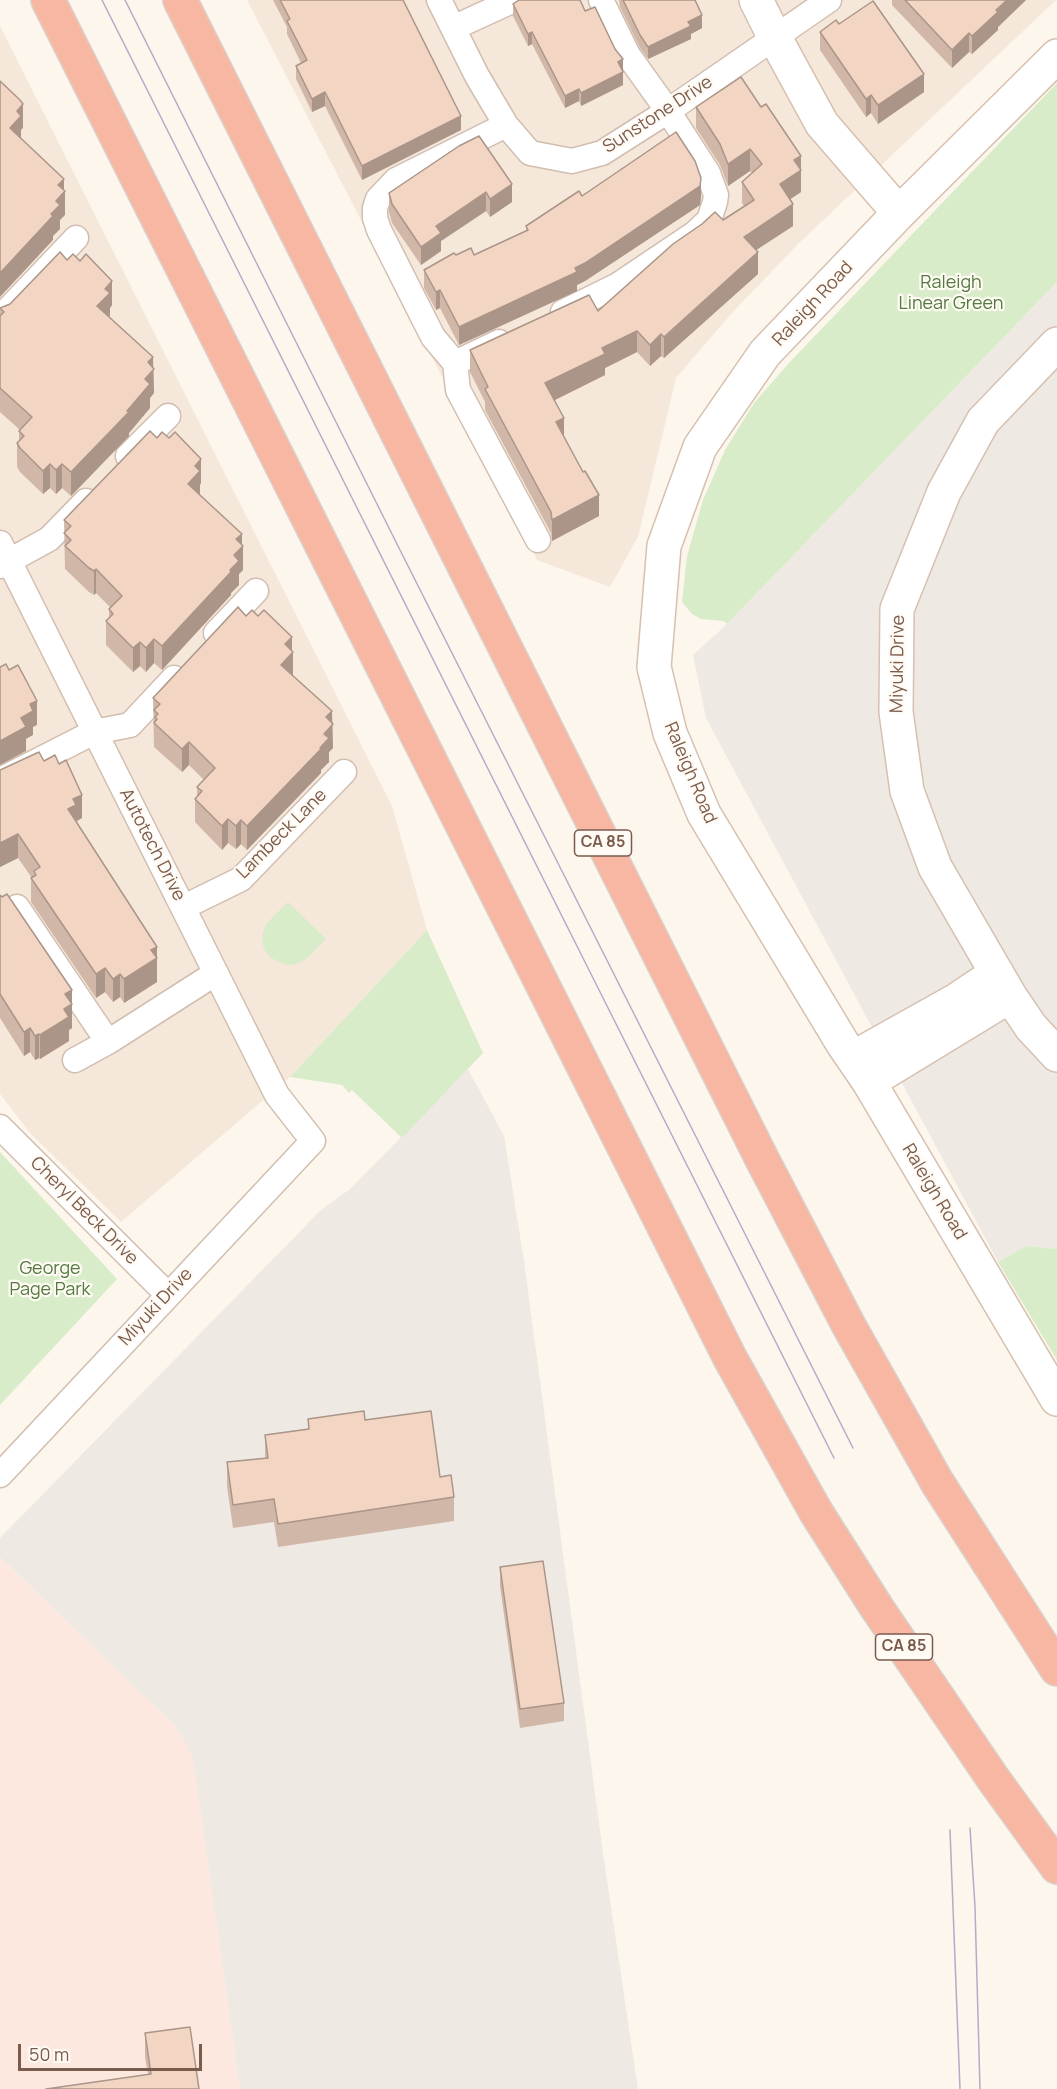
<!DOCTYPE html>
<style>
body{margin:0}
#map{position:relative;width:1057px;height:2089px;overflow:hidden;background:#fdf6ec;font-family:Manrope,sans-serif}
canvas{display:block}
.scale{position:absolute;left:18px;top:2044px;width:184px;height:27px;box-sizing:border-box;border:3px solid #7a5c4d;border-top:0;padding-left:8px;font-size:18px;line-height:21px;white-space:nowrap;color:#7a5c4d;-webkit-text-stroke:4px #fffaf3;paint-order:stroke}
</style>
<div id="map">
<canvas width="1057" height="2089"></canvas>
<div class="scale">50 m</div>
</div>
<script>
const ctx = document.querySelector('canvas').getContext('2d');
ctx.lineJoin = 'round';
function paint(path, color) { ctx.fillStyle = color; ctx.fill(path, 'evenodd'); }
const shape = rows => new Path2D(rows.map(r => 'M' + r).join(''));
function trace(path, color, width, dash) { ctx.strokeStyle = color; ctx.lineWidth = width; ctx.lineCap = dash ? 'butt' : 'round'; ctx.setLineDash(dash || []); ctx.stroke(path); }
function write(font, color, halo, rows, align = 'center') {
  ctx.font = font + ' Manrope,sans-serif'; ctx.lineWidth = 4.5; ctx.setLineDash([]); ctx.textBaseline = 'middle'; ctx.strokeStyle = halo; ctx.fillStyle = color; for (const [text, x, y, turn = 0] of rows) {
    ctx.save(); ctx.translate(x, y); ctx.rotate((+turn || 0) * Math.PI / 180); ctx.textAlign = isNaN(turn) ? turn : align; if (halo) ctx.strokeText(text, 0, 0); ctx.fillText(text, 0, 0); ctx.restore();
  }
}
const residential = shape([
 [247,0,1056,0,798,244,731,314,676,378,638,537,610,587,537,560],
 [0,26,392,806,427,930,290,1077,121,1222,30,1133,0,1094]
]);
const commercial = shape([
 [0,1557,174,1725,188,1747,194,1764,240,2089,0,2089]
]);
const industrial = shape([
 [1057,282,1057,1249,1026,1246,998,1262,706,718,693,655,727,624],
 [468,1069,504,1136,524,1261,603,1853,638,2089,240,2089,194,1765,188,1747,174,1725,0,1557,0,1538,321,1210,350,1189]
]);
const green = shape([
 [1057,83,1057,282,727,624,723,621,701,619,692,614,682,602,687,556,703,500,725,450,754,403,789,363],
 [288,902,326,939,306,959,296,964,287,965,271,958,265,951,262,942,263,933,266,924],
 [427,930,483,1053,402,1138,352,1090,349,1093,342,1085,290,1077],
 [0,1152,117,1279,0,1405],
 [1026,1246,1057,1249,1057,1360,998,1262]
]);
const street = shape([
 [439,0,477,76,506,125,530,153,572,161,602,153,668,111,829,0],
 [453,28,514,0],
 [563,312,618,285,694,234,709,220,715,202,716,195,708,173,668,111,628,55,601,0],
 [0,318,76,238],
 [455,363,499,342],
 [455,363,433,337,379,230,375,218,375,208,378,199,396,180,506,125],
 [455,363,458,390,538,540],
 [128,456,168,416],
 [0,543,277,1095,313,1141,0,1475],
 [0,566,49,539,86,501],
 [216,633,256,591],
 [0,780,94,732,130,725,174,678],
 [17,907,108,1042],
 [184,907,241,879,344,772],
 [75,1060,108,1042,216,973],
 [0,1127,167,1294]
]);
const secondary = shape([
 [756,0,775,38,822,124,899,213],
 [1057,56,899,213,765,353,700,447,664,546,654,667,670,733,704,814,843,1044,869,1082,1057,1399],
 [1057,344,983,421,944,492,897,609,896,712,907,791,935,867,1010,996,1031,1027,1057,1055],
 [853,1058,955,1001,997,973],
 [869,1082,1010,996]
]);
const highway = shape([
 [48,0,730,1358,816,1512],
 [180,0,762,1159,849,1326,937,1482,1057,1669],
 [994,1780,1057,1867]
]);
const tram = shape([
 [102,0,834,1458],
 [125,0,400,550,853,1448],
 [970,1828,975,1907,980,2089],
 [950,1830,960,2089]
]);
const highwayBridge = shape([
 [816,1512,877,1608,994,1780]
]);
const wall = shape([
 [273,0,403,0,461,130,362,180,325,106,312,112,296,79,296,66,301,63,287,34,287,27],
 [619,0,695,0,702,28,691,34,691,39,648,59,640,48,620,7],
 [892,0,1026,0,998,27,998,30,972,54,969,52,952,68,892,5],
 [513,4,585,11,623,71,623,85,581,106,579,101,565,108,532,44,528,46,513,16],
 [839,24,924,92,878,124,871,113,866,117,820,50,820,32],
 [696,107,761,107,801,156,801,192,790,199,793,226,756,250,758,274,664,358,661,356,650,366,637,352,605,368,605,375,554,400,564,437,599,516,552,541,551,533,485,410,485,402,470,372,470,350,598,311,723,220,744,206,742,203,742,182,752,173,750,171,728,186,720,165,696,128],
 [459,146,512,202,490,217,486,211,441,241,441,251,421,265,392,223,389,212,389,193],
 [582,196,701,196,700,205,585,281,577,285,577,291,459,345,440,308,436,310,424,288,424,270,456,255,474,255,526,231,526,226],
 [112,305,110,308,109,317,153,368,154,393,150,398,150,408,129,433,129,436,71,496,62,488,56,494,50,488,43,494,20,472,17,467,17,443,19,441,19,431,20,430,0,412,0,308],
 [157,438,201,483,200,485,200,495,242,545,243,570,239,574,239,585,231,593,231,595,162,670,154,663,146,672,140,666,133,672,106,645,106,621,109,618,109,609,111,608,96,593,94,595,89,592,65,569,64,520],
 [246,616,292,651,293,676,332,723,333,748,329,752,329,762,321,770,321,773,247,850,241,844,236,849,228,843,222,850,195,822,195,799,197,797,197,787,204,780,189,765,182,772,154,747,153,698],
 [0,770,82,818,76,822,157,947,157,982,124,1003,120,997,113,1002,105,992,96,998,31,902,31,878,32,878,18,858,0,867],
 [0,895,72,990,72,1028,69,1030,69,1041,40,1059,39,1058,35,1060,30,1052,24,1056,0,1018],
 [308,1419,365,1420,440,1477,454,1497,454,1521,278,1547,274,1522,233,1528,227,1486,227,1462,265,1458,265,1435,308,1429],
 [500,1567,564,1703,564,1721,520,1728,500,1586],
 [145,2033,199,2089,148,2074,145,2057]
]);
const shadedWall = shape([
 [1007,0,1026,0,998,27,998,30,972,54,972,36],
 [702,15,702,28,691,34,691,39,648,59,648,47,688,22],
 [532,32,532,44,528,46,528,34],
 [969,33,969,52,952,68,952,50],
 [623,59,623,72,618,62],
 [623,72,623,85,581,106,581,93],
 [924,74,924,92,878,124,878,105],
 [579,89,579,101,565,108,565,96],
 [325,92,325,106,312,112,312,99],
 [871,95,871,113,866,117,866,99],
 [23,104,23,128,21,130,21,140,10,128,17,111],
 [461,116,461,130,362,180,362,166],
 [750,149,750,171,728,186,728,164],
 [801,156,801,192,780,206,780,184,794,160],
 [701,178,701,196,700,205,585,281,577,285,577,291,459,345,459,327,575,268],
 [64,179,64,193,65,191,65,215,60,220,60,229,53,236,53,240,0,297,0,273,51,214,56,201,58,185],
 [512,184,512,202,490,217,490,199],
 [486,192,486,211,441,241,441,251,421,265,421,247,436,226],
 [793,204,793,226,744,258,744,237],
 [758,252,758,274,664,358,664,337],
 [112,281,112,305,110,308,110,317,97,306,105,289],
 [440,290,440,308,436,310,436,292],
 [637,331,637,352,605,368,605,375,545,405,545,383,602,348],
 [661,334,661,356,650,366,650,345],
 [153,357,154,393,150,398,150,408,129,433,129,436,71,496,71,472,127,411,145,379,148,362],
 [564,418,564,440,556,422],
 [201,459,201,483,200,485,200,495,188,484,195,466],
 [50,464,50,488,43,494,43,471],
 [62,464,62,488,56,494,56,470],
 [599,495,599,516,552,541,552,520],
 [242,534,242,547,243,546,243,570,239,574,239,585,231,593,231,595,162,670,162,646,234,555,236,539],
 [96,569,96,593,94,595,94,571],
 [292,637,292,654,293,652,293,676,281,665,285,644],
 [154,639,154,663,146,672,146,648],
 [140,642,140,666,133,672,133,648],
 [37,701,37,725,33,727,33,735,26,739,26,751,0,765,0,741,21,718,30,704],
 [332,711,333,748,329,752,329,762,321,770,321,773,247,850,247,826,320,748,324,734,326,717],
 [189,742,189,765,182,772,182,749],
 [82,795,82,818,76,821,68,809,73,799],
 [228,819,228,843,222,850,222,826],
 [241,820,241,844,236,849,236,826],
 [18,834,18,858,0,867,0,843],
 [157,947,157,982,124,1003,124,979,151,950],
 [105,968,105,992,96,998,96,974],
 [120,974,120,997,113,1002,113,979],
 [72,990,72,1028,69,1030,69,1041,40,1059,40,1035,65,994],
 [30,1028,30,1052,24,1056,24,1032],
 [39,1034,39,1058,35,1060,35,1036]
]);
const building = shape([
 [280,0,403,0,461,116,362,166,325,92,312,99,296,66,307,60,287,21,290,19,280,0],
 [519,0,580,0,585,11,595,7,615,49,623,59,618,62,623,72,581,93,579,89,565,96,532,32,528,34,513,4,519,0],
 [623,0,695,0,702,15,688,22,691,26,648,47,640,35,623,0],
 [905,0,1007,0,996,10,998,12,972,36,969,33,952,50,905,0],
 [873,1,924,74,878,105,871,95,866,99,820,32,836,20,839,24,873,1],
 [741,77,761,107,766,104,801,156,794,160,801,170,780,184,793,204,744,237,758,252,664,337,661,334,650,345,637,331,602,348,605,354,545,383,564,418,556,422,583,472,585,471,599,495,552,520,551,512,485,389,488,387,470,350,589,295,598,311,673,244,702,224,715,212,723,220,754,200,742,182,762,164,750,149,728,164,720,144,696,107,741,77],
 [0,81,20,100,23,104,17,111,21,116,10,128,64,179,58,185,65,191,56,201,60,205,51,214,53,216,0,273,0,81],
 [676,132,695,161,701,178,700,186,585,263,575,268,577,272,459,327,440,290,436,292,424,270,454,253,456,255,471,248,474,255,528,230,526,226,579,191,582,196,676,132],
 [479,136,512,184,490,199,486,192,436,226,441,233,421,247,392,204,389,193,459,146,479,136],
 [60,252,67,260,73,254,80,261,86,254,112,281,105,289,110,293,97,306,153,357,148,362,154,369,145,379,150,384,127,411,129,412,71,472,62,464,56,470,50,464,43,471,20,448,17,443,24,436,19,431,32,417,0,388,0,316,4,312,0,308,10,304,60,252],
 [150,431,157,438,162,432,169,438,175,432,201,459,195,466,200,471,188,484,242,534,236,539,243,546,234,555,239,561,230,570,231,572,162,646,154,639,146,648,140,642,133,648,106,621,113,614,109,609,122,596,96,569,94,571,89,568,65,546,71,540,64,533,71,526,64,520,150,431],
 [238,607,246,616,252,610,258,616,264,610,292,637,285,644,293,652,281,665,332,711,326,717,333,724,324,734,329,738,320,748,321,749,247,826,241,820,236,826,228,819,222,826,195,799,202,791,197,787,215,768,189,742,182,749,154,723,157,719,155,717,158,714,154,710,160,704,153,698,238,607],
 [6,664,9,670,18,665,37,701,30,704,33,711,21,718,26,727,0,741,0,667,6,664],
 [39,752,44,761,55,755,59,764,66,760,82,795,73,799,76,805,68,809,157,947,151,950,157,958,124,979,120,974,113,979,105,968,96,974,31,878,36,875,34,871,40,867,18,834,0,843,0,770,39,752],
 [7,894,72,990,65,994,72,1004,64,1009,69,1017,40,1035,39,1034,35,1036,30,1028,24,1032,0,994,0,895,2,897,7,894],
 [364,1411,365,1420,431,1411,440,1477,451,1475,454,1497,278,1524,274,1499,233,1505,227,1462,268,1458,265,1435,309,1429,308,1419,364,1411],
 [543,1561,564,1703,520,1709,500,1567,543,1561],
 [190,2027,199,2089,46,2089,151,2074,145,2033,190,2027]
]);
const shields = [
 [603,843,57],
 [904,1647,57]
];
const shieldNames = [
 ["CA 85",603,843],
 ["CA 85",904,1647]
];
const streetNames = [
 ["Sunstone Drive",658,115,-33],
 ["Raleigh Road",813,304,-47],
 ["Miyuki Drive",898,664,-89],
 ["Raleigh Road",690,773,67],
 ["Lambeck Lane",282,834,-45],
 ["Autotech Drive",152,845,63],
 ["Raleigh Road",934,1192,59],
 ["Cheryl Beck Drive",84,1211,45],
 ["Miyuki Drive",156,1307,-47]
];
const parkNames = [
 ["Raleigh",951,283],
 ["Linear Green",951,304],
 ["George",50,1269],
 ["Page Park",50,1290]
];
paint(residential, '#f5e8da');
paint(commercial, '#fde8e0');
paint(industrial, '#efe9e4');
paint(green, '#d8ecc9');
trace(street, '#d1beb0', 27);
trace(secondary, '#d6c0b0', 36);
trace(highway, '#dad1cd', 36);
trace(street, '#fff', 24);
trace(secondary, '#fff', 33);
trace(highway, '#f7b7a3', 33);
trace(tram, '#b9a8c9', 1.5);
trace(highwayBridge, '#dad1cd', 36, []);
trace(highwayBridge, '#f7b7a3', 33);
paint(wall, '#d1b7a8');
paint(shadedWall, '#aa9588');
paint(building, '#f3d5c3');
trace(building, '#aa9588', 1.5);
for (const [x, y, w] of shields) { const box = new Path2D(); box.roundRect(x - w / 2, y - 13, w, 26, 4.5); ctx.fillStyle = '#fffaf3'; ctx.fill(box); trace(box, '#7a5c4d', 1.5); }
write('bold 16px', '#7a5c4d', null, shieldNames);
write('18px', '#7a5c4d', '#fffaf3', streetNames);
write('18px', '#537a41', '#fffaf3', parkNames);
</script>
